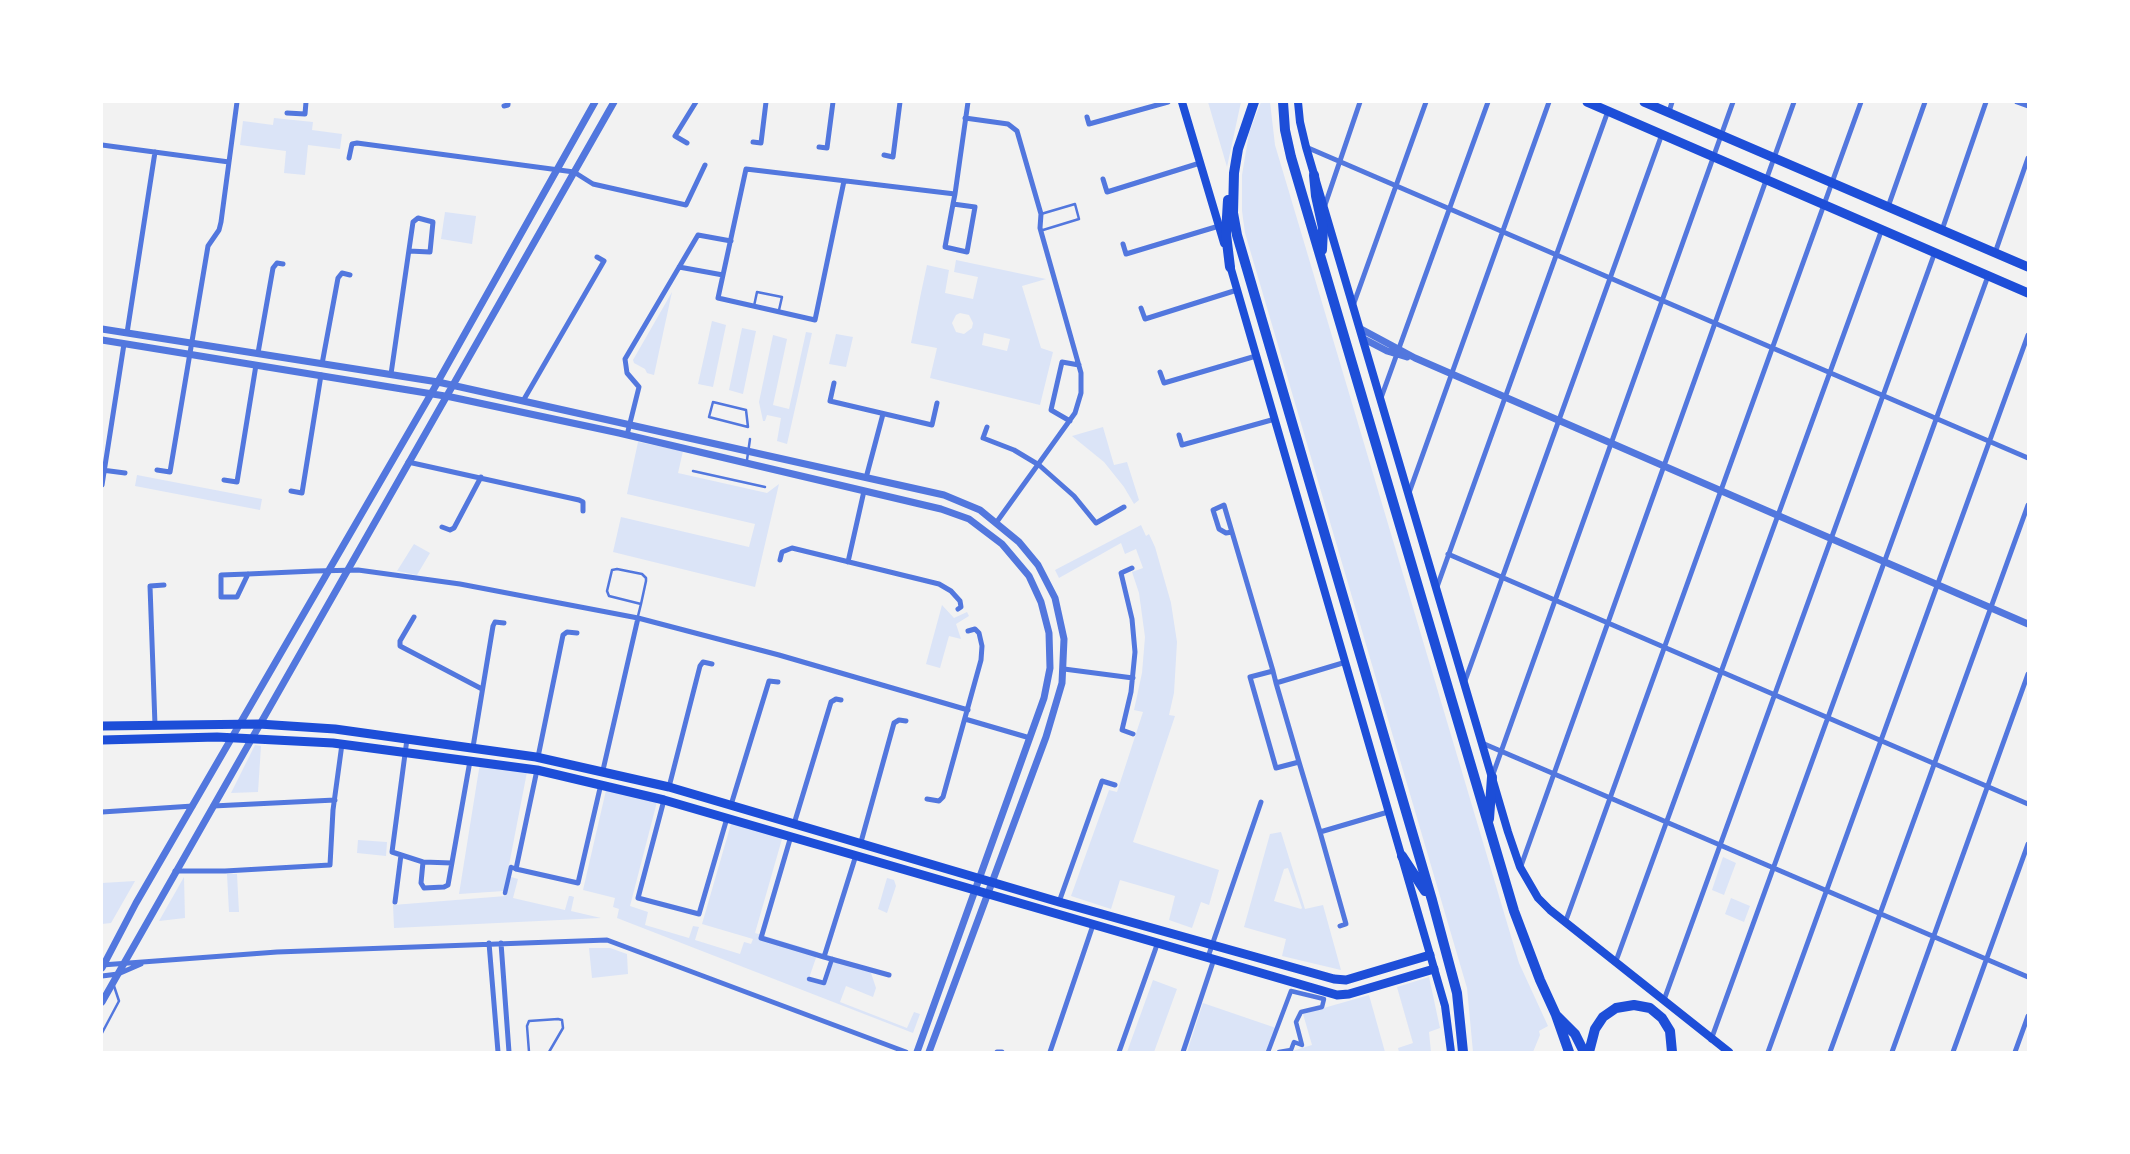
<!DOCTYPE html>
<style>
body{margin:0}
#map{position:relative;width:2130px;height:1154px;overflow:hidden;background:#f2f2f2;font-family:Overpass,sans-serif}
canvas{display:block}
.frame{position:absolute;inset:0;border:103px solid #fff;pointer-events:none}
</style>
<div id="map">
<canvas width="2130" height="1154"></canvas>
<div class="frame"></div>
</div>
<script>
const ctx = document.querySelector('canvas').getContext('2d');
ctx.lineJoin = 'round';
function paint(path, color) { ctx.fillStyle = color; ctx.fill(path, 'evenodd'); }
const shape = rows => new Path2D(rows.map(r => 'M' + r).join(''));
function trace(path, color, width, dash) { ctx.strokeStyle = color; ctx.lineWidth = width; ctx.lineCap = dash ? 'butt' : 'round'; ctx.setLineDash(dash || []); ctx.stroke(path); }
const green = shape([
 [1208,102,1241,102,1227,167],
 [1261,102,1270,102,1275,145,1519,963,1548,1026,1539,1031,1540,1035,1533,1052,1473,1052,1467,988,1245,233,1242,211,1242,175,1249,133],
 [274,118,313,122,312,130,342,134,340,149,308,145,305,175,284,173,286,151,240,145,243,121,273,125],
 [445,212,476,216,472,244,441,239],
 [956,260,1046,279,1022,286,1041,348,1053,352,1040,405,930,378,937,348,911,343,921,293,927,265,949,270,945,293,973,299,978,277,954,272],
 [960,313,969,315,973,323,972,328,964,334,956,332,952,323,956,315],
 [984,333,1010,339,1007,351,982,345],
 [672,292,654,375,647,373,645,369,634,363,633,360],
 [712,321,726,325,713,387,698,384],
 [742,328,756,331,743,394,729,390],
 [806,332,812,333,787,444,777,441,781,418,767,415,765,421,763,421,759,402,773,335,787,339,773,405,789,409],
 [836,334,853,337,846,367,829,364],
 [1103,427,1114,465,1127,462,1139,500,1134,504,1124,487,1104,462,1072,436],
 [638,442,683,451,678,473,767,493,779,484,755,587,613,552,621,517,749,547,755,524,627,494],
 [137,475,262,499,260,510,135,486],
 [1141,525,1146,536,1149,534,1155,547,1171,603,1177,642,1174,693,1169,715,1175,716,1133,842,1219,870,1209,905,1201,902,1192,928,1169,920,1175,896,1120,880,1111,909,1071,896,1109,790,1117,792,1143,712,1134,710,1142,673,1145,637,1139,593,1132,572,1143,568,1136,549,1125,554,1121,543,1059,578,1055,570],
 [414,544,430,553,417,575,397,571],
 [942,605,954,618,967,612,969,616,956,624,961,639,949,636,940,668,926,664],
 [255,745,261,746,258,792,231,793],
 [480,763,527,772,504,891,459,894],
 [607,786,658,798,630,906,648,912,645,925,689,938,693,926,699,927,695,940,740,954,744,942,751,944,753,939,702,924,733,817,784,832,755,933,818,952,809,978,823,983,830,962,869,967,876,988,873,997,846,986,840,1002,907,1028,914,1012,920,1014,913,1033,617,918,619,909,613,907,615,898,583,890],
 [1281,832,1305,909,1323,905,1341,970,1282,956,1286,939,1244,927,1270,834],
 [1288,868,1302,908,1301,909,1274,901,1284,869],
 [358,840,387,842,386,856,357,853],
 [1723,857,1736,863,1724,895,1712,890],
 [227,874,237,874,239,912,229,912],
 [184,877,185,918,159,921],
 [511,877,518,879,513,898,565,910,569,896,571,896,574,897,571,911,601,918,394,928,393,905,506,896],
 [887,878,894,880,896,886,887,913,878,909],
 [135,881,111,923,102,924,102,883],
 [1731,898,1750,906,1744,922,1725,914],
 [589,948,610,948,627,954,628,974,592,978],
 [1429,977,1440,1028,1429,1032,1431,1052,1399,1052,1398,1048,1413,1043,1397,987],
 [1153,980,1177,989,1154,1052,1127,1052],
 [1369,995,1385,1052,1289,1052,1312,1045,1303,1014],
 [1203,1003,1276,1028,1268,1052,1187,1052]
]);
const service = shape([
 [1041,214,1075,204,1079,219,1043,230],
 [754,306,757,292,782,297,779,310],
 [713,402,746,410,748,427,709,417,713,402],
 [747,460,750,439],
 [693,471,765,487],
 [638,616,641,604,646,581,646,578,642,574,617,569,612,570,607,591,609,596,641,604],
 [102,1033,119,1001,114,986],
 [529,1052,527,1026,529,1021,558,1019,562,1020,563,1028,549,1052]
]);
const pedestrian = shape([
 [505,893,511,867,516,869],
 [809,979,824,983,832,959],
 [1268,1052,1291,991,1324,999,1322,1007,1301,1012,1296,1022,1302,1045,1294,1042,1291,1050,1279,1052]
]);
const minor = shape([
 [2017,102,2028,106],
 [504,106,508,105,508,102],
 [1669,112,1672,102],
 [287,113,305,114,306,102],
 [1087,117,1089,124,1168,102],
 [965,118,1008,124,1017,131,1041,214,1040,228,1081,373,1081,393,1075,413,996,523],
 [753,142,761,143,766,102],
 [687,143,675,136,696,102],
 [102,145,229,162],
 [819,147,827,148,833,102],
 [1306,147,2028,458],
 [884,155,893,157,900,102],
 [349,158,352,144,357,143,574,172,593,184,686,205,705,165],
 [1103,179,1107,192,1200,163],
 [844,181,815,320,718,298,746,169,955,194],
 [953,204,975,207,967,252,945,247,953,204,955,194,968,102],
 [1325,205,1360,102],
 [1888,207,1925,102],
 [1942,230,1986,102],
 [1123,244,1126,254,1219,226],
 [1995,253,2028,158],
 [679,267,723,275],
 [1354,303,1426,102],
 [1141,308,1145,319,1237,290],
 [127,333,155,152],
 [258,353,273,268,277,263,283,264],
 [322,364,338,278,342,273,350,275],
 [1160,372,1164,383,1256,356],
 [391,374,413,222,418,218,433,222,430,252,409,251],
 [834,383,830,401,932,425,937,403],
 [1381,398,1488,102],
 [523,401,604,261,597,257],
 [1070,421,1051,410,1062,362,1079,365],
 [987,427,983,438,1014,450,1039,465,1074,496,1096,523,1124,507],
 [627,435,639,387,627,373,625,359,698,235,731,241],
 [1179,435,1182,445,1275,419],
 [408,462,579,500,583,502,583,511],
 [102,470,125,473],
 [157,470,170,472,208,246,219,230,221,222,237,102],
 [866,478,883,414],
 [224,480,237,482,256,365],
 [102,485,124,344],
 [291,491,302,493,321,375],
 [1409,493,1549,102],
 [442,527,450,530,454,528,481,477],
 [1232,532,1226,533,1219,529,1213,510,1224,505,1232,532,1273,671,1276,683,1299,762,1320,832,1346,924,1340,926],
 [1448,554,2028,804],
 [780,560,782,552,792,548,939,584,951,591,960,601,961,607,958,609],
 [848,562,864,491],
 [1132,568,1121,573,1132,619,1135,652,1131,692,1122,730,1133,734],
 [248,574,237,597,221,597,221,575,248,574,315,571,358,570,460,584,638,618,779,655,968,710],
 [1437,587,1608,111],
 [414,617,400,641,400,646,482,689],
 [1064,669,1133,678],
 [1273,671,1250,677,1276,768,1299,762],
 [1465,681,1662,134],
 [1276,683,1346,662],
 [965,719,1030,738],
 [155,725,150,586,164,585],
 [407,739,392,852,423,862,452,863],
 [1482,743,2028,977],
 [473,747,493,626,495,622,504,623],
 [538,757,563,635,567,632,577,633],
 [537,770,516,869,578,883,601,784],
 [603,770,638,618],
 [1492,777,1733,102],
 [669,787,700,666,703,662,712,664],
 [927,799,939,801,943,797,981,660,982,646,979,633,975,629,968,631],
 [664,800,638,898,699,914,727,818],
 [731,805,769,681,778,682],
 [213,806,335,800],
 [102,812,193,806],
 [794,824,831,702,836,699,841,700],
 [1320,832,1388,812],
 [791,836,761,938,824,957],
 [861,842,894,723,899,720,906,721],
 [856,855,824,957,889,975],
 [423,862,421,883,424,888,444,887,448,885,470,761],
 [1521,866,1794,102],
 [175,871,225,871,330,865,333,810,342,744],
 [395,902,401,855],
 [1059,902,1102,781,1115,785],
 [1565,923,1861,102],
 [489,943,498,1052],
 [501,943,509,1052],
 [1208,957,1261,802],
 [1616,961,1882,229],
 [102,965,277,952,607,940,906,1052],
 [102,976,118,974,141,964],
 [1664,1000,1935,252],
 [1711,1040,1988,276],
 [997,1052,1002,1052],
 [1050,1052,1093,925],
 [1119,1052,1158,942],
 [1183,1052,1214,959],
 [1768,1052,2028,335],
 [1830,1052,2028,505],
 [1892,1052,2028,674],
 [1953,1052,2028,844],
 [2015,1052,2028,1016]
]);
const tertiary = shape([
 [102,329,438,382,944,495,980,510,1019,542,1038,565,1055,598,1064,639,1062,683,1046,737,929,1052],
 [1361,329,1415,358,2028,624],
 [1364,339,1387,351,1407,357],
 [102,340,451,397,619,433,941,509,969,519,1002,544,1029,576,1041,602,1049,633,1050,668,1044,698,917,1052],
 [102,968,136,903,431,394,595,102],
 [102,1002,614,102]
]);
const secondary = shape([
 [1182,102,1224,243],
 [1298,102,1300,122,1306,147,1508,832,1520,867,1538,898,1550,910,1729,1052],
 [1229,262,1445,1006,1451,1052]
]);
const primary = shape([
 [1587,102,2028,293],
 [1644,102,2028,267],
 [102,726,259,724,335,729,536,757,669,787,1059,902,1334,979,1346,980,1430,955],
 [102,740,217,737,333,743,537,770,664,800,1337,995,1349,994,1434,969]
]);
const motorway = shape([
 [1254,102,1238,149,1234,173,1233,213,1237,235,1432,900,1457,993,1463,1052],
 [1283,102,1285,130,1291,157,1514,911,1540,980,1556,1015,1575,1034,1584,1052],
 [1314,175,1316,196,1323,228,1322,250],
 [1228,200,1226,234,1230,267],
 [1489,819,1492,777],
 [1402,856,1425,891],
 [1556,1015,1569,1052],
 [1589,1052,1595,1029,1603,1017,1616,1008,1634,1005,1650,1008,1662,1018,1670,1031,1672,1052]
]);
paint(green, '#dbe4f7');
trace(service, '#5277de', 2.5);
trace(pedestrian, '#5277de', 4.5);
trace(minor, '#5277de', 5);
trace(tertiary, '#5277de', 7);
trace(secondary, '#1d4ed8', 8);
trace(primary, '#1d4ed8', 9);
trace(motorway, '#1d4ed8', 10);
</script>
